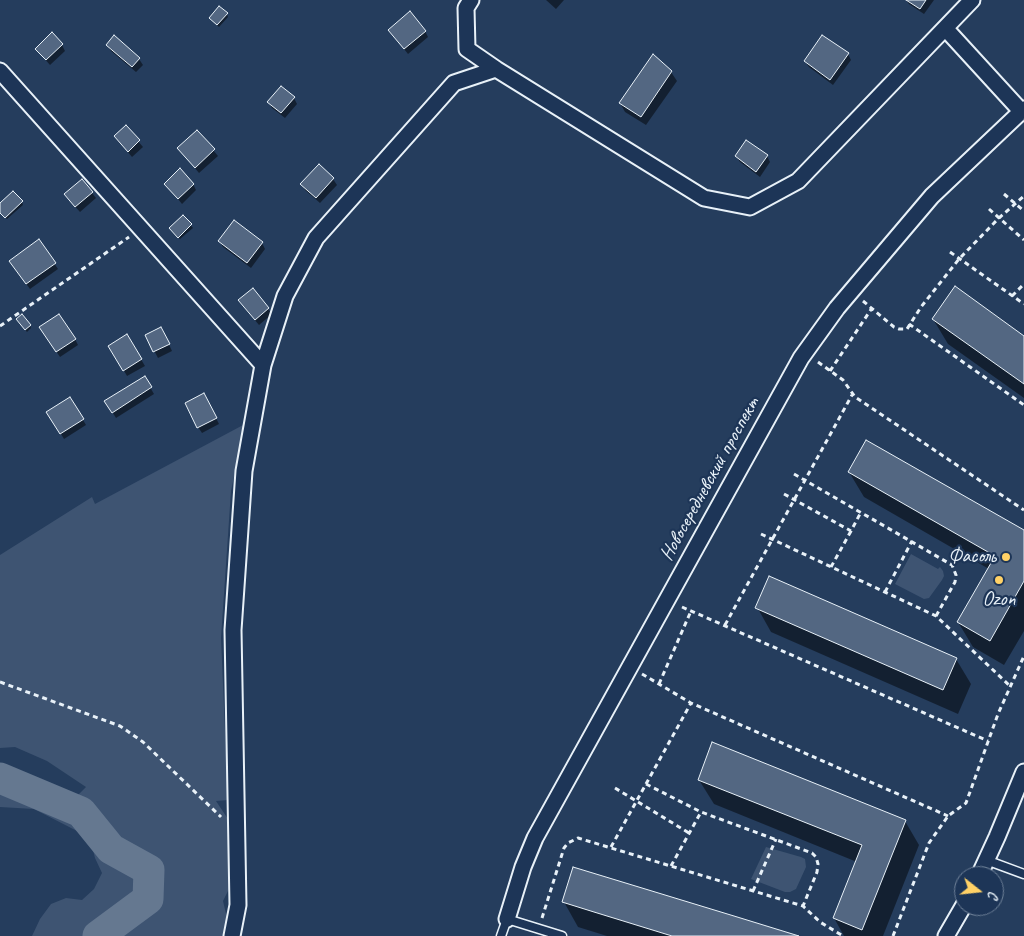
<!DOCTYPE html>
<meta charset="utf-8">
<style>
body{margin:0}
#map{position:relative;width:1024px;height:936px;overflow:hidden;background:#253d5d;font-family:Caveat,sans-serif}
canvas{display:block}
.north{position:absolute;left:954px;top:866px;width:50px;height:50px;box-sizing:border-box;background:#1d3557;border:1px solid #6e8097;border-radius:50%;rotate:106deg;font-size:14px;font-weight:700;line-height:20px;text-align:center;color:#e8f1f8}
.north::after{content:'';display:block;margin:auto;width:18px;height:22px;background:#ffd166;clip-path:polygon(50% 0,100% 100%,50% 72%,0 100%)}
</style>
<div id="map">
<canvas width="1024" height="936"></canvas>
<div class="north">С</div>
</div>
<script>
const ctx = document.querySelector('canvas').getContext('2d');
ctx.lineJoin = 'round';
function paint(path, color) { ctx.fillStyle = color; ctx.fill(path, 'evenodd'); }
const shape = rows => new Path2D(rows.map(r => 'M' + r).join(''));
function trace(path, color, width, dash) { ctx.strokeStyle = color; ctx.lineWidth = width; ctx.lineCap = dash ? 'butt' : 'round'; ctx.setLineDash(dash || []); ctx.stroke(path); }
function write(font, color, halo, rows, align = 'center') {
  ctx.font = font + ' Caveat,sans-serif'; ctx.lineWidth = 4.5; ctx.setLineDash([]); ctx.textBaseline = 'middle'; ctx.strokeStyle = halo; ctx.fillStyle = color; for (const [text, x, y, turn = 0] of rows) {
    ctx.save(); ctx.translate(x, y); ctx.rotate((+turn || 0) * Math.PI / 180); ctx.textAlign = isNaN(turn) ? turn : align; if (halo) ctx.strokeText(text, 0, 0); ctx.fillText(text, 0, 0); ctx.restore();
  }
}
const green = shape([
 [245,424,231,491,221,638,228,800,216,801,232,825,240,853,229,867,231,885,223,901,227,918,229,936,32,936,40,919,51,904,66,898,82,900,94,889,102,873,95,858,91,842,77,831,34,809,0,807,0,772,21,776,76,797,86,787,47,761,15,747,0,748,0,555,92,497,95,504],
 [911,554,938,569,940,567,943,571,944,576,942,580,929,598,924,599,895,584],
 [766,847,801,857,805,859,806,867,796,889,790,892,785,892,751,879]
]);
const shadow = shape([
 [546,0,564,0,556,9],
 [906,0,934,0,924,14,909,4],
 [227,14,228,17,219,27,212,20],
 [389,30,425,31,428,37,408,54],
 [62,45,65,51,50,65,36,49],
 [107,45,139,59,143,65,136,72,111,51],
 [848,54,851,60,833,85,809,67,805,61],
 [671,72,677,81,646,125,625,112,620,103],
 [294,98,297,104,285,118,272,108,269,102],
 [126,127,143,147,132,157,115,137],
 [197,131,218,156,199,173,179,149],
 [736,156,767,156,770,162,760,177,740,162],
 [319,166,333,179,337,185,320,203,305,190,302,184],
 [166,184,193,184,196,190,182,204],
 [92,193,96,198,80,212,69,200],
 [22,202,23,205,7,219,0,212,0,205],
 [183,217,193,228,180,239,172,231],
 [220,242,262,243,265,249,251,268,223,247],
 [54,263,58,269,30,289,14,267],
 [243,306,268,309,272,314,259,325],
 [933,319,1024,337,1024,398,948,344],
 [19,322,30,326,31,328,27,332],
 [44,333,75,339,78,345,60,357],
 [164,334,172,351,158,358,146,335],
 [127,336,145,366,127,376,110,346],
 [144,377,154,394,116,418,106,402],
 [70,398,86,425,64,439,48,412],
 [207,400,219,424,202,433,198,427],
 [849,472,1024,532,1024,631,1004,665,973,647,958,622,989,569,864,497],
 [770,577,956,659,971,684,958,714,771,632,757,607],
 [699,780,905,821,919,845,883,936,844,936,834,918,857,862,714,804],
 [564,902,795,936,607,936,578,927]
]);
const river = shape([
 [0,778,81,812,111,849,149,870,148,899,98,936]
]);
const building = shape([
 [906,0,926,0,920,9,906,0],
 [219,6,228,13,217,25,209,18,219,6],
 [410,11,426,31,404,49,388,30,410,11],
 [52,32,63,44,46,60,35,49,52,32],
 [114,35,140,58,132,67,106,45,114,35],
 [822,35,849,53,830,80,804,61,822,35],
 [653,54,672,71,641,117,619,103,653,54],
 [281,86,295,97,281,113,267,102,281,86],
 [126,125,140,140,128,152,114,136,126,125],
 [197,130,215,149,195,168,177,148,197,130],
 [746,140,768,155,756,172,735,156,746,140],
 [319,164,334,178,316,198,300,184,319,164],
 [180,168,194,184,178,199,164,184,180,168],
 [82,179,93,192,75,207,64,194,82,179],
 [13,191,23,201,5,218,0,213,0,203,13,191],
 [183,215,192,224,178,238,169,228,183,215],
 [234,220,263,242,247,263,218,241,234,220],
 [39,239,56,263,26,284,9,261,39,239],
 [955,286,1024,336,1024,384,932,319,955,286],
 [253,288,269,308,255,320,238,300,253,288],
 [22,314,31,325,25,330,16,319,22,314],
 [59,314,76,339,56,352,39,327,59,314],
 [161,327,170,344,153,352,145,335,161,327],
 [127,334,142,359,123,371,108,346,127,334],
 [145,376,152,387,112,413,104,401,145,376],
 [204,393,217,418,197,428,185,403,204,393],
 [70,397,84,419,60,434,46,412,70,397],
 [866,440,1024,530,1024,581,990,641,957,622,995,556,848,472,866,440],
 [769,576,957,658,943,690,755,608,769,576],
 [712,742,906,820,862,930,833,918,862,845,698,780,712,742],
 [573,867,734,916,799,936,672,936,594,912,562,902,573,867]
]);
const path = shape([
 [1004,194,1024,211],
 [989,209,1024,240],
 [950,252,1024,304],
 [1012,296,1024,284],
 [863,301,894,327,899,329,907,329,921,307,959,259,999,218,1024,196],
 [909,324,1024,405],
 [0,326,129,237],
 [818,362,843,380,855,397,1024,510],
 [830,371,872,308],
 [794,474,952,565,956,575,955,582,936,616],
 [784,494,851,531,861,512],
 [761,534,936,616,1010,686],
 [831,567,851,531],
 [885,592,912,541],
 [682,607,988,741],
 [725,625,852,395],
 [642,674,691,703,948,816],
 [0,682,120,726,143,742,221,817],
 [659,684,691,611],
 [646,784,701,812,812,853,816,857,818,864,817,872,803,906],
 [615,788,689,833],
 [611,847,691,703],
 [671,866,701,812],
 [753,891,776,839],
 [542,918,564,848,568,843,578,838,803,906,820,922,843,936],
 [893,936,929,843,948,816,966,803,998,714,1024,656]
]);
const lane = shape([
 [986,860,1024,874],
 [501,936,507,919,562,936]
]);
const street = shape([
 [471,0,466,8,467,49,496,69],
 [945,28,1021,111],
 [0,71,263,365],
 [979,876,997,837,1024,772],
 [507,919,523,867,535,838,801,358,837,308,932,196,1024,109],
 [232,936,238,905,233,630,244,471,263,365,285,296,316,238,454,83,496,69,704,198,750,207,798,181,972,0],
 [946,936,964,905]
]);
const markers = [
 [1006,557,5,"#ffd166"],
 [999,580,5,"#ffd166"]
];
const streetNames = [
 ["Новосередневский проспект",710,479,-61]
];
const poiNames = [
 ["Фасоль",996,557],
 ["Ozon",999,600,"center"]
];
paint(green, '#3e5472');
paint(shadow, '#0007');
trace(river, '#657890', 31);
paint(building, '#536782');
trace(building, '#e8f1f8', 1);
trace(lane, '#e8f1f8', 11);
trace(street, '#e8f1f8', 19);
trace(path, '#e8f1f8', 3, [5, 4]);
trace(lane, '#1d3557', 8);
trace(street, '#1d3557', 15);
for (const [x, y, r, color] of markers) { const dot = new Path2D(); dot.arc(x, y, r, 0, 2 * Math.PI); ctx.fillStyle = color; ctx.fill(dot); trace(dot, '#1d3557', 2); }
write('20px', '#e8f1f8', '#1d3557', streetNames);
write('20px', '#e8f1f8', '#1d3557', poiNames, 'right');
</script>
